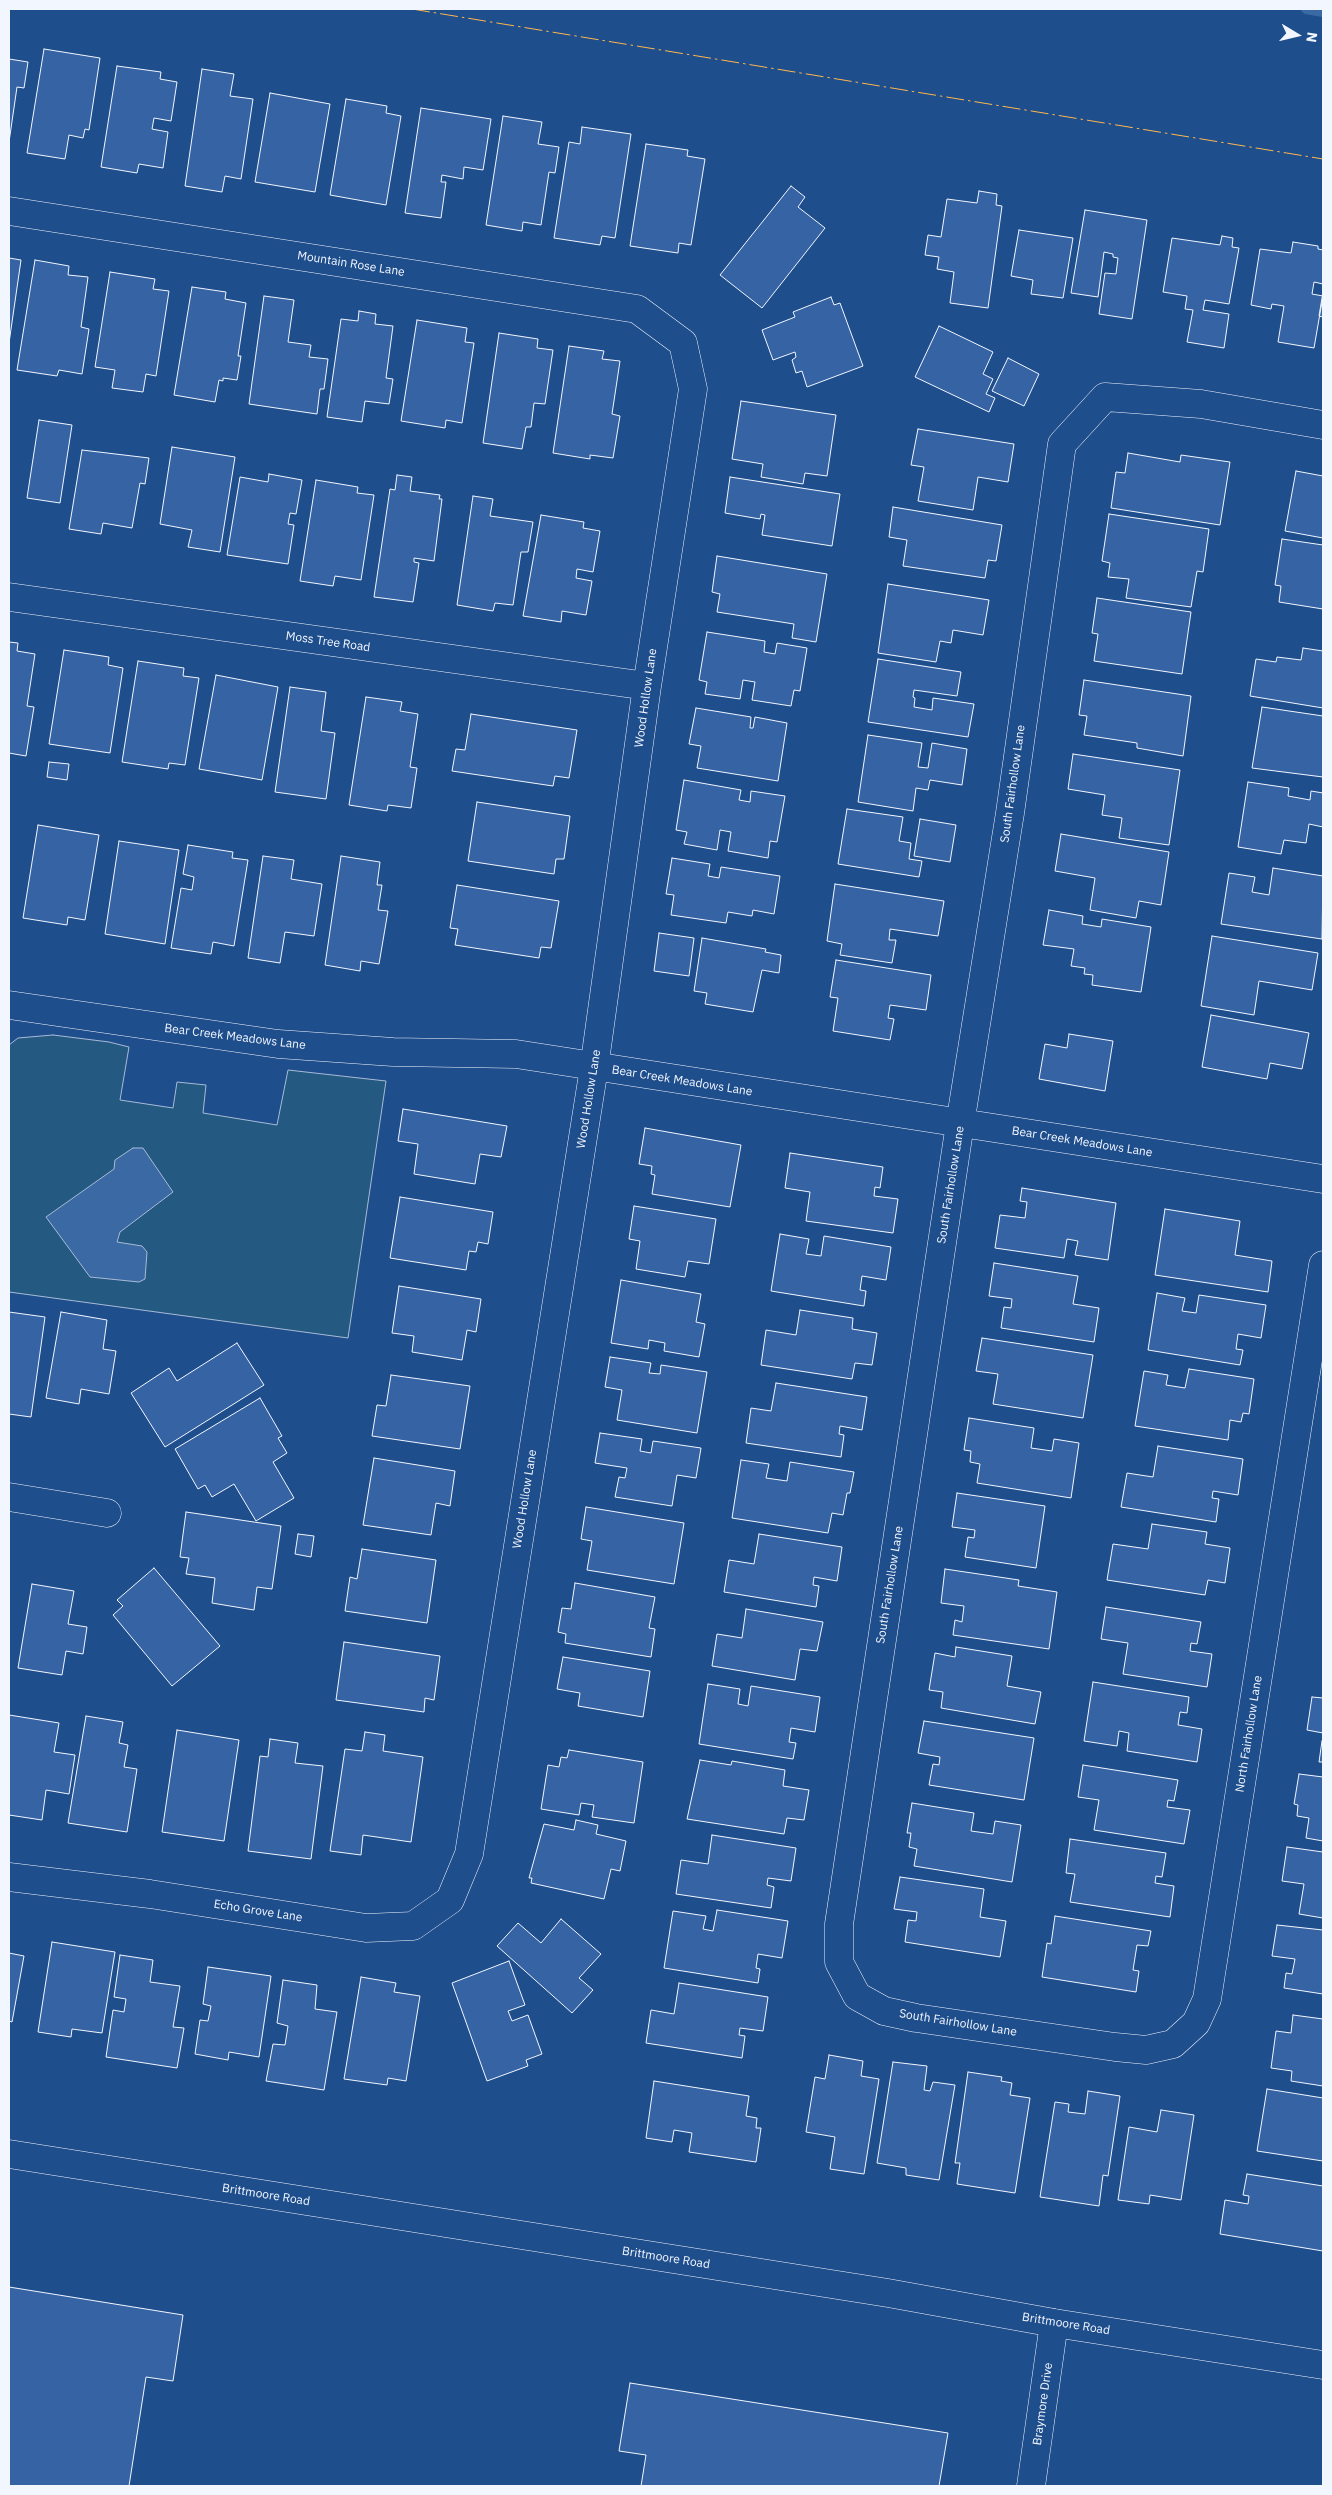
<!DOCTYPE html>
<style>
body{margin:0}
#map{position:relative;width:1332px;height:2495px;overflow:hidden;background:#1f4e8c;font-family:"IBM Plex Sans",sans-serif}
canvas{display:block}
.frame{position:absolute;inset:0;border:10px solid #f2f6ff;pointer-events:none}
.north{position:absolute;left:1272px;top:10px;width:50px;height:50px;-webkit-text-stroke:4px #1f4e8c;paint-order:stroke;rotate:99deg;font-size:14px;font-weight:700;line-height:20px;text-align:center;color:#f2f6ff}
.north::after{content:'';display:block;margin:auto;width:18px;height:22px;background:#f2f6ff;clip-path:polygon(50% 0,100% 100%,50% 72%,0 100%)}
</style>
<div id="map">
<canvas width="1332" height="2495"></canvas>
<div class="frame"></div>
<div class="north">N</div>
</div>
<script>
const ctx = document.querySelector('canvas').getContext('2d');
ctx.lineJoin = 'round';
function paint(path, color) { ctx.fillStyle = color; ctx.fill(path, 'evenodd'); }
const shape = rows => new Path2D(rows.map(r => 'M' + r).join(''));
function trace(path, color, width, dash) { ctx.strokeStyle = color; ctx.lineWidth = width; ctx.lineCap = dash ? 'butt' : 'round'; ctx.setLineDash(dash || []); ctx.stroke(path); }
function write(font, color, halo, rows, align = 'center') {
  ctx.font = font + ' "IBM Plex Sans",sans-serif'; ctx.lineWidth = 4; ctx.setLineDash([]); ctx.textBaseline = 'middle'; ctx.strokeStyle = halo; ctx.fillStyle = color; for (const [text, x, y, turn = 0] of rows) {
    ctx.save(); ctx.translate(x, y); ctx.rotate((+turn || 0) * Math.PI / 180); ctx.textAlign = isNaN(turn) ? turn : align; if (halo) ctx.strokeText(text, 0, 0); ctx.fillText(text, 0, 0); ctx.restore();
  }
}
const green = shape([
 [53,1035,109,1042,129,1047,120,1100,173,1108,177,1082,206,1085,203,1113,277,1125,288,1070,386,1081,348,1338,9,1292,9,1045,18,1038,53,1035]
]);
const water = shape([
 [133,1148,143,1148,173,1192,120,1232,117,1242,142,1246,147,1252,145,1279,139,1282,90,1277,46,1217,114,1169,115,1160,133,1148]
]);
const stream = shape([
 [1306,9,1323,12]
]);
const building = shape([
 [44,49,100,58,89,130,85,129,83,138,69,135,65,159,27,153,44,49],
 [9,59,28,62,24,88,17,87,9,142,9,59],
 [117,66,161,72,160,79,177,82,171,121,154,118,152,129,168,132,163,168,139,164,137,173,101,167,117,66],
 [202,69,234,74,230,96,253,99,241,179,225,176,222,192,185,186,202,69],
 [270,93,330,104,315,192,255,182,270,93],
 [346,99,387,106,386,113,401,116,386,205,330,195,346,99],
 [421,108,491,119,483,170,464,167,463,179,442,175,441,182,446,182,441,218,405,213,421,108],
 [503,116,542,122,538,144,559,147,555,173,549,172,541,225,523,222,522,231,486,225,503,116],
 [582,127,631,134,615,238,602,236,600,245,554,238,569,142,580,144,582,127],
 [646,144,688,150,687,156,705,159,691,245,679,243,678,253,630,246,646,144],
 [791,186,805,197,798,207,825,228,762,308,720,275,791,186],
 [979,191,997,194,996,205,1002,206,988,308,950,303,954,272,937,269,939,257,925,255,928,235,941,237,947,199,977,203,979,191],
 [1085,210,1147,220,1132,319,1099,314,1105,273,1116,274,1118,258,1113,257,1113,254,1104,252,1098,297,1071,293,1085,210],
 [1019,230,1073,238,1063,298,1031,294,1033,280,1011,276,1019,230],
 [1222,236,1233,238,1232,247,1239,248,1229,304,1205,300,1203,310,1229,314,1224,348,1187,342,1193,310,1185,309,1187,296,1163,292,1172,238,1220,245,1222,236],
 [1293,242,1318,246,1318,249,1323,250,1323,284,1314,282,1312,294,1323,296,1314,348,1278,342,1284,306,1272,304,1271,309,1251,305,1260,249,1291,253,1293,242],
 [9,258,21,260,9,343,9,258],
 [35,260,69,266,68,275,88,277,81,327,89,329,82,374,59,370,57,376,17,370,35,260],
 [110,272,155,279,153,289,169,291,156,376,146,374,143,392,112,388,115,370,95,367,110,272],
 [192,287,226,292,225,299,246,303,238,356,241,356,237,380,223,378,223,381,219,380,215,402,174,395,192,287],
 [1323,292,1323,317,1319,316,1323,292],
 [264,296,294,300,288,342,311,345,309,357,328,359,324,389,320,389,317,414,249,404,264,296],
 [831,297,834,305,840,303,863,366,807,387,802,371,796,373,792,360,796,357,795,352,773,360,762,330,795,317,793,312,831,297],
 [359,311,376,314,375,324,393,326,386,378,393,379,389,404,365,401,362,422,327,417,341,319,358,321,359,311],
 [417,320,467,328,465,342,474,343,462,423,446,420,445,428,401,421,417,320],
 [939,326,993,352,983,374,993,379,986,394,995,398,989,412,915,377,939,326],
 [499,333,538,339,537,348,553,350,545,404,534,403,531,427,526,427,522,449,483,443,499,333],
 [569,346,604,351,602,359,620,361,612,414,620,416,613,458,590,455,590,459,553,453,569,346],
 [1008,358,1039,374,1024,406,992,391,1008,358],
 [741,401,836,415,827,476,805,473,803,484,761,477,763,464,732,459,741,401],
 [39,420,72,425,60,503,27,498,39,420],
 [918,429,1014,444,1008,482,978,477,973,510,918,501,924,467,911,465,918,429],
 [172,447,235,457,220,552,188,547,192,530,160,524,172,447],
 [82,450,149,458,145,484,140,483,132,528,103,523,101,534,69,529,82,450],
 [1128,453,1180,462,1181,455,1230,462,1220,525,1111,508,1116,472,1125,473,1128,453],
 [1296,471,1323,476,1323,538,1285,531,1296,471],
 [269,474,302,480,296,514,290,513,288,524,294,525,288,564,227,555,240,477,268,482,269,474],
 [397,475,412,477,410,491,440,495,439,499,442,499,434,561,414,558,414,562,419,563,413,602,374,597,390,489,395,490,397,475],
 [730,477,840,494,832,546,762,535,765,515,761,514,760,519,725,513,730,477],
 [316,480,358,487,357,493,374,495,361,580,335,576,333,586,300,581,316,480],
 [473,496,493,499,490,516,533,522,528,552,521,552,513,605,495,603,493,611,457,605,473,496],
 [893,507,1002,525,996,561,988,560,985,578,903,566,907,540,889,537,893,507],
 [1109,514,1209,529,1203,572,1197,571,1191,607,1126,598,1129,579,1108,577,1110,563,1102,561,1109,514],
 [541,515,584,522,583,528,600,531,593,572,577,569,576,578,592,581,586,615,562,611,561,622,523,616,541,515],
 [1282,539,1323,545,1323,609,1279,602,1281,586,1275,585,1282,539],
 [717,556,827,574,816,642,792,638,794,624,717,612,720,594,712,592,717,556],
 [888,584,989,600,983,635,953,630,951,643,940,641,936,662,878,653,888,584],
 [1097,598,1191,612,1182,674,1094,661,1098,634,1092,633,1097,598],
 [707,632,765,641,764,652,775,654,777,643,807,648,800,691,794,690,791,706,752,700,755,682,743,680,740,699,705,694,707,682,699,680,707,632],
 [9,642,18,643,17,651,35,654,27,706,34,707,26,756,9,753,9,642],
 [1303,648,1323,651,1323,708,1250,696,1256,659,1276,662,1277,657,1301,660,1303,648],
 [64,650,109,657,108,665,123,668,110,753,49,744,64,650],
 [878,659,961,672,957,696,914,690,913,697,915,698,914,707,932,710,933,698,974,704,968,737,868,722,878,659],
 [138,661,184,668,183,676,199,678,185,765,169,763,168,769,122,762,138,661],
 [216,675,278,687,262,780,199,769,216,675],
 [1084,680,1191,696,1183,756,1137,748,1137,743,1084,735,1087,716,1079,715,1084,680],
 [290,687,326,692,321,731,335,733,326,799,275,792,290,687],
 [366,697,402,702,400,711,418,714,410,767,417,768,411,808,388,805,387,811,349,805,366,697],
 [1262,707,1323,716,1323,777,1252,768,1262,707],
 [696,708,751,717,750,728,753,728,755,717,787,723,778,781,697,768,701,746,689,744,696,708],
 [471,714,577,730,569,778,555,776,553,786,452,771,456,749,465,750,471,714],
 [868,735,922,743,918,767,928,768,932,743,967,749,962,785,930,780,928,790,916,788,913,811,858,802,868,735],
 [1073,754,1180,770,1169,845,1119,838,1122,818,1102,815,1105,795,1068,789,1073,754],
 [49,762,69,764,67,780,47,777,49,762],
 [684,780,741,790,739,800,750,802,751,791,785,796,777,842,770,841,768,858,728,851,731,832,720,830,717,850,684,844,687,832,676,830,684,780],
 [1248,782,1289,788,1288,796,1310,800,1311,791,1323,793,1323,827,1309,824,1306,843,1284,840,1281,854,1238,847,1248,782],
 [477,802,570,816,564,859,556,859,554,874,468,861,477,802],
 [847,809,903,817,899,841,911,843,909,859,922,861,919,877,838,864,847,809],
 [920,819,956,825,950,862,914,856,920,819],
 [38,825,99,835,85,920,68,917,67,925,23,918,38,825],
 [1061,834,1169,852,1161,905,1139,901,1136,918,1090,910,1095,878,1055,871,1061,834],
 [119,841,179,850,165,944,105,934,119,841],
 [188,845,233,852,232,858,248,860,234,946,213,942,211,954,171,948,181,888,192,890,194,877,183,874,188,845],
 [263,856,294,860,291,879,322,884,314,936,285,932,280,963,248,958,263,856],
 [341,856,380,862,377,885,382,885,378,910,388,911,379,964,361,961,360,971,325,965,341,856],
 [672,858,710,864,708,876,719,878,721,867,780,876,774,914,753,910,752,916,728,912,726,923,671,915,674,895,666,894,672,858],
 [1273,868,1323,876,1322,939,1221,924,1229,873,1255,877,1252,892,1269,895,1273,868],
 [835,884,944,901,938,936,890,929,889,940,896,940,892,963,840,955,842,944,827,941,835,884],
 [457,885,559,901,551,948,541,947,539,958,455,945,458,929,450,928,457,885],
 [1049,910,1083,916,1082,924,1101,927,1102,919,1151,927,1141,992,1092,985,1093,975,1084,974,1085,968,1071,966,1074,949,1043,945,1049,910],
 [659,933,694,938,689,976,654,971,659,933],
 [1212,936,1318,953,1312,990,1259,981,1254,1015,1201,1006,1212,936],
 [702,938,766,949,765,952,781,955,779,973,762,970,753,1012,705,1004,707,993,694,991,702,938],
 [836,960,931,975,926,1010,890,1005,888,1018,894,1019,890,1040,833,1031,838,998,830,997,836,960],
 [1211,1015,1309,1033,1302,1069,1270,1063,1267,1079,1202,1067,1211,1015],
 [1069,1034,1113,1041,1105,1091,1039,1079,1045,1044,1067,1048,1069,1034],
 [403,1109,507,1126,501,1157,480,1154,475,1184,414,1174,418,1144,398,1141,403,1109],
 [645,1128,741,1145,730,1207,652,1194,655,1175,651,1174,652,1166,639,1164,645,1128],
 [790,1153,883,1167,880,1188,875,1187,874,1196,898,1199,893,1233,806,1221,810,1192,785,1188,790,1153],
 [1022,1188,1116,1203,1108,1260,1075,1255,1078,1241,1067,1239,1064,1258,995,1248,1000,1215,1025,1218,1027,1202,1020,1201,1022,1188],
 [400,1197,493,1212,488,1244,478,1242,476,1252,469,1251,466,1270,390,1258,400,1197],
 [634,1206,716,1219,709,1264,688,1261,685,1277,636,1269,640,1241,629,1239,634,1206],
 [1165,1209,1240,1221,1235,1255,1272,1261,1268,1292,1155,1275,1165,1209],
 [780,1234,809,1239,806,1254,821,1256,824,1236,891,1247,886,1280,862,1276,860,1290,866,1291,864,1306,771,1291,780,1234],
 [994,1263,1078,1276,1073,1304,1099,1308,1094,1342,1001,1328,1004,1307,1011,1308,1012,1299,989,1296,994,1263],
 [621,1280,701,1294,696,1322,705,1324,699,1357,664,1351,665,1343,649,1340,648,1349,611,1343,621,1280],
 [399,1286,481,1299,476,1332,467,1330,462,1360,412,1352,414,1336,392,1333,399,1286],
 [1157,1293,1185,1298,1182,1311,1196,1313,1199,1295,1266,1305,1261,1338,1238,1334,1236,1349,1243,1350,1240,1365,1148,1350,1157,1293],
 [800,1310,853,1318,852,1329,877,1333,872,1365,855,1363,852,1379,761,1365,766,1330,796,1335,800,1310],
 [9,1312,45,1317,31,1417,9,1414,9,1312],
 [61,1312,107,1320,103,1349,116,1351,109,1394,81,1389,79,1404,46,1398,61,1312],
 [982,1338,1093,1355,1083,1418,993,1404,998,1374,976,1371,982,1338],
 [237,1343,264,1385,165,1447,131,1393,169,1368,177,1381,237,1343],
 [610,1357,651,1363,649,1373,660,1374,661,1365,707,1372,697,1433,617,1420,622,1390,605,1387,610,1357],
 [1189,1369,1254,1379,1249,1414,1243,1413,1241,1422,1230,1420,1228,1440,1135,1426,1144,1371,1168,1375,1166,1385,1185,1388,1189,1369],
 [391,1375,470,1386,460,1449,372,1436,377,1405,386,1406,391,1375],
 [776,1383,867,1397,862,1430,840,1426,839,1434,844,1435,841,1457,746,1443,751,1408,771,1411,776,1383],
 [260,1398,282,1436,278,1438,287,1453,273,1462,294,1498,256,1521,234,1484,212,1497,205,1485,198,1489,175,1449,260,1398],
 [969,1418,1034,1428,1031,1448,1052,1451,1054,1439,1079,1443,1071,1498,977,1483,980,1464,970,1462,971,1451,964,1450,969,1418],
 [600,1433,642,1439,640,1451,651,1453,653,1441,701,1448,696,1478,677,1475,672,1506,615,1497,619,1477,625,1478,627,1468,595,1463,600,1433],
 [1158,1446,1243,1459,1238,1495,1213,1491,1212,1498,1219,1499,1216,1522,1121,1507,1127,1473,1153,1477,1158,1446],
 [374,1458,455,1471,450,1506,436,1503,431,1535,363,1525,374,1458],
 [741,1460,769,1464,766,1478,787,1481,790,1462,854,1472,850,1493,847,1493,843,1515,832,1513,828,1533,732,1518,741,1460],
 [957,1493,1045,1506,1036,1568,965,1557,968,1537,974,1538,975,1530,952,1527,957,1493],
 [586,1507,684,1523,674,1584,587,1570,592,1541,581,1539,586,1507],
 [186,1512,281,1526,272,1589,257,1587,254,1610,212,1603,215,1578,186,1574,189,1558,180,1557,186,1512],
 [1152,1524,1207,1532,1205,1544,1230,1548,1225,1583,1208,1580,1205,1595,1107,1580,1113,1544,1148,1549,1152,1524],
 [298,1534,314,1536,311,1557,295,1554,298,1534],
 [759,1534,842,1547,837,1581,814,1577,813,1585,819,1586,816,1607,724,1592,729,1560,754,1564,759,1534],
 [362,1549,436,1560,427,1623,345,1611,350,1577,357,1579,362,1549],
 [154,1568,220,1646,172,1686,113,1615,123,1606,117,1600,154,1568],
 [945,1569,1019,1580,1018,1586,1057,1592,1049,1649,953,1635,955,1620,962,1622,964,1606,941,1603,945,1569],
 [575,1583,655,1597,649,1628,655,1629,651,1657,565,1643,566,1634,558,1632,562,1608,571,1609,575,1583],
 [32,1584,74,1591,68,1624,87,1627,83,1654,66,1651,62,1675,18,1668,32,1584],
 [1106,1607,1201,1622,1197,1644,1191,1643,1190,1651,1212,1654,1207,1687,1123,1674,1128,1643,1101,1639,1106,1607],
 [746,1609,823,1622,817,1651,800,1649,795,1680,712,1666,717,1634,742,1638,746,1609],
 [344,1642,440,1656,434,1700,425,1698,424,1712,336,1700,344,1642],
 [956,1647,1012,1656,1007,1686,1041,1692,1035,1724,941,1708,943,1692,929,1690,935,1653,955,1657,956,1647],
 [563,1657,650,1671,643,1717,578,1706,580,1693,557,1689,563,1657],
 [1093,1682,1189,1697,1187,1713,1180,1712,1178,1725,1202,1729,1197,1762,1127,1751,1129,1733,1119,1731,1117,1746,1084,1741,1093,1682],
 [708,1684,740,1689,738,1704,748,1706,751,1686,820,1697,815,1732,791,1728,789,1742,796,1743,793,1759,699,1744,708,1684],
 [1312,1697,1323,1698,1323,1733,1307,1730,1312,1697],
 [9,1715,59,1723,54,1752,75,1755,69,1794,46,1790,42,1820,9,1815,9,1715],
 [86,1716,123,1722,119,1743,128,1745,124,1767,137,1769,127,1832,68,1823,86,1716],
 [924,1721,1034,1738,1024,1800,929,1785,933,1764,939,1765,940,1757,918,1753,924,1721],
 [177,1730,239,1740,224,1841,162,1832,177,1730],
 [365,1732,385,1735,383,1751,423,1757,411,1842,363,1835,361,1855,330,1851,345,1749,362,1751,365,1732],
 [270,1739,298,1743,295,1763,323,1766,311,1859,248,1851,260,1756,268,1757,270,1739],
 [1322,1741,1323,1741,1323,1762,1319,1762,1322,1741],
 [569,1750,643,1762,634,1823,592,1817,594,1805,581,1803,579,1815,541,1809,548,1765,559,1767,561,1757,567,1758,569,1750],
 [700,1760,731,1765,732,1761,785,1770,783,1786,809,1790,804,1820,787,1818,784,1834,687,1819,700,1760],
 [1083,1765,1178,1780,1174,1801,1168,1800,1167,1807,1190,1810,1184,1844,1094,1830,1099,1800,1078,1797,1083,1765],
 [1299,1774,1323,1777,1323,1841,1306,1838,1309,1818,1297,1816,1298,1805,1294,1804,1299,1774],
 [912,1803,974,1813,971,1831,993,1834,995,1821,1021,1825,1012,1882,914,1866,917,1849,909,1847,911,1833,907,1833,912,1803],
 [576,1820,598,1825,596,1834,626,1841,620,1871,611,1869,604,1899,531,1883,532,1878,529,1878,544,1824,574,1830,576,1820],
 [712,1835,796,1848,791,1881,768,1878,767,1885,774,1887,771,1908,676,1894,681,1860,708,1864,712,1835],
 [1070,1839,1166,1853,1162,1877,1156,1876,1155,1883,1174,1886,1170,1917,1070,1902,1075,1874,1066,1873,1070,1839],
 [1287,1847,1323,1852,1323,1918,1299,1914,1304,1884,1282,1881,1287,1847],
 [900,1877,984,1889,980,1917,1006,1921,1000,1957,905,1942,908,1920,916,1921,917,1912,894,1909,900,1877],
 [717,1910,788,1921,782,1958,758,1954,756,1968,760,1969,758,1983,664,1968,673,1911,706,1916,703,1929,713,1931,717,1910],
 [1055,1916,1151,1931,1148,1946,1137,1945,1133,1970,1139,1971,1136,1992,1042,1977,1047,1943,1051,1944,1055,1916],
 [561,1919,601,1954,579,1978,593,1990,572,2013,497,1946,518,1923,541,1943,561,1919],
 [1277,1925,1323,1930,1323,1994,1284,1988,1286,1973,1292,1974,1295,1959,1272,1956,1277,1925],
 [52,1942,115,1952,102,2033,72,2029,71,2037,38,2032,52,1942],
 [9,1953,24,1956,12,2022,9,2021,9,1953],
 [120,1955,153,1960,150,1982,180,1986,173,2027,184,2028,177,2068,106,2057,113,2010,124,2012,126,1999,114,1997,120,1955],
 [509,1961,525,2005,508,2011,512,2021,528,2015,542,2054,526,2060,528,2066,487,2081,452,1983,509,1961],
 [208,1967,271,1976,259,2057,229,2052,228,2060,195,2054,200,2020,208,2021,211,2006,203,2004,208,1967],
 [361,1977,396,1983,394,1992,420,1996,406,2081,388,2078,387,2085,344,2079,361,1977],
 [283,1980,317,1985,315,2009,337,2012,324,2090,266,2081,273,2044,285,2045,288,2026,277,2023,283,1980],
 [679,1983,768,1997,763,2031,740,2028,739,2035,745,2036,742,2058,646,2043,651,2010,674,2014,679,1983],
 [1293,2015,1323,2019,1323,2086,1291,2081,1292,2071,1271,2068,1276,2031,1291,2033,1293,2015],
 [829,2055,863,2061,861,2076,879,2079,864,2174,830,2169,835,2137,806,2132,815,2077,825,2079,829,2055],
 [893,2062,927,2066,924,2090,930,2091,933,2082,955,2085,939,2180,906,2175,906,2168,877,2163,893,2062],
 [968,2072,1002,2077,1001,2081,1012,2083,1010,2095,1030,2098,1015,2193,957,2184,960,2163,955,2163,968,2072],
 [654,2081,749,2096,746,2116,757,2118,756,2128,761,2128,756,2162,689,2152,692,2133,674,2130,672,2142,646,2138,654,2081],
 [1267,2089,1323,2098,1323,2161,1257,2151,1267,2089],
 [1088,2091,1120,2096,1108,2176,1103,2175,1099,2206,1040,2197,1055,2102,1069,2104,1068,2112,1085,2114,1088,2091],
 [1161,2110,1194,2115,1181,2200,1150,2195,1149,2204,1118,2200,1129,2127,1157,2132,1161,2110],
 [1247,2174,1323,2186,1323,2251,1220,2234,1225,2200,1248,2204,1249,2196,1243,2195,1247,2174],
 [9,2287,183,2315,173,2381,146,2377,129,2486,9,2486,9,2287],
 [630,2383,948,2433,939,2486,641,2486,646,2455,619,2451,630,2383]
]);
const minor = shape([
 [9,211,637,309,683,343,693,389,647,686,594,1068,469,1854,450,1900,413,1926,366,1928,150,1894,9,1877],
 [1323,425,1201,404,1105,397,1062,444,1010,813,960,1124,839,1924,839,1962,857,1996,884,2011,916,2018,1115,2047,1146,2050,1173,2044,1196,2023,1207,1999,1323,1265],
 [9,597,647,686],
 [9,1005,278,1044,393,1052,516,1054,1323,1179],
 [9,1497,107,1513],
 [1031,2486,1054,2323]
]);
const major = shape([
 [9,2154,888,2293,1054,2323,1323,2365]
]);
const power = shape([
 [412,9,1323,159]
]);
const streetNames = [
 ["Mountain Rose Lane",351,264,9],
 ["Moss Tree Road",328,642,8],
 ["Wood Hollow Lane",646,698,-82],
 ["South Fairhollow Lane",1013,784,-82],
 ["Bear Creek Meadows Lane",235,1037,7],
 ["Bear Creek Meadows Lane",682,1081,9],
 ["Wood Hollow Lane",589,1099,-81],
 ["Bear Creek Meadows Lane",1082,1142,9],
 ["South Fairhollow Lane",951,1185,-81],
 ["Wood Hollow Lane",525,1499,-81],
 ["South Fairhollow Lane",890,1585,-81],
 ["North Fairhollow Lane",1249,1734,-81],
 ["Echo Grove Lane",258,1911,9],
 ["South Fairhollow Lane",958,2023,9],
 ["Brittmoore Road",266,2195,9],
 ["Brittmoore Road",666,2258,9],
 ["Brittmoore Road",1066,2324,9],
 ["Braymore Drive",1043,2404,-82]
];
paint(green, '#245a82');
trace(green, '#a8bbd7', 1);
paint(water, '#3b69a3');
trace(water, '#a8bbd7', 1);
trace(stream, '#3b69a3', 10);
paint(building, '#3563a3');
trace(building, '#f2f6ff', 1);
trace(minor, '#f2f6ff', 29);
trace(major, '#f2f6ff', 29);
trace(minor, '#1f4e8c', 28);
trace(major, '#1f4e8c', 28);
trace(power, '#ffb74d', 1, [18, 4, 2.5, 4]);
write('12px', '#f2f6ff', '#1f4e8c', streetNames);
</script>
